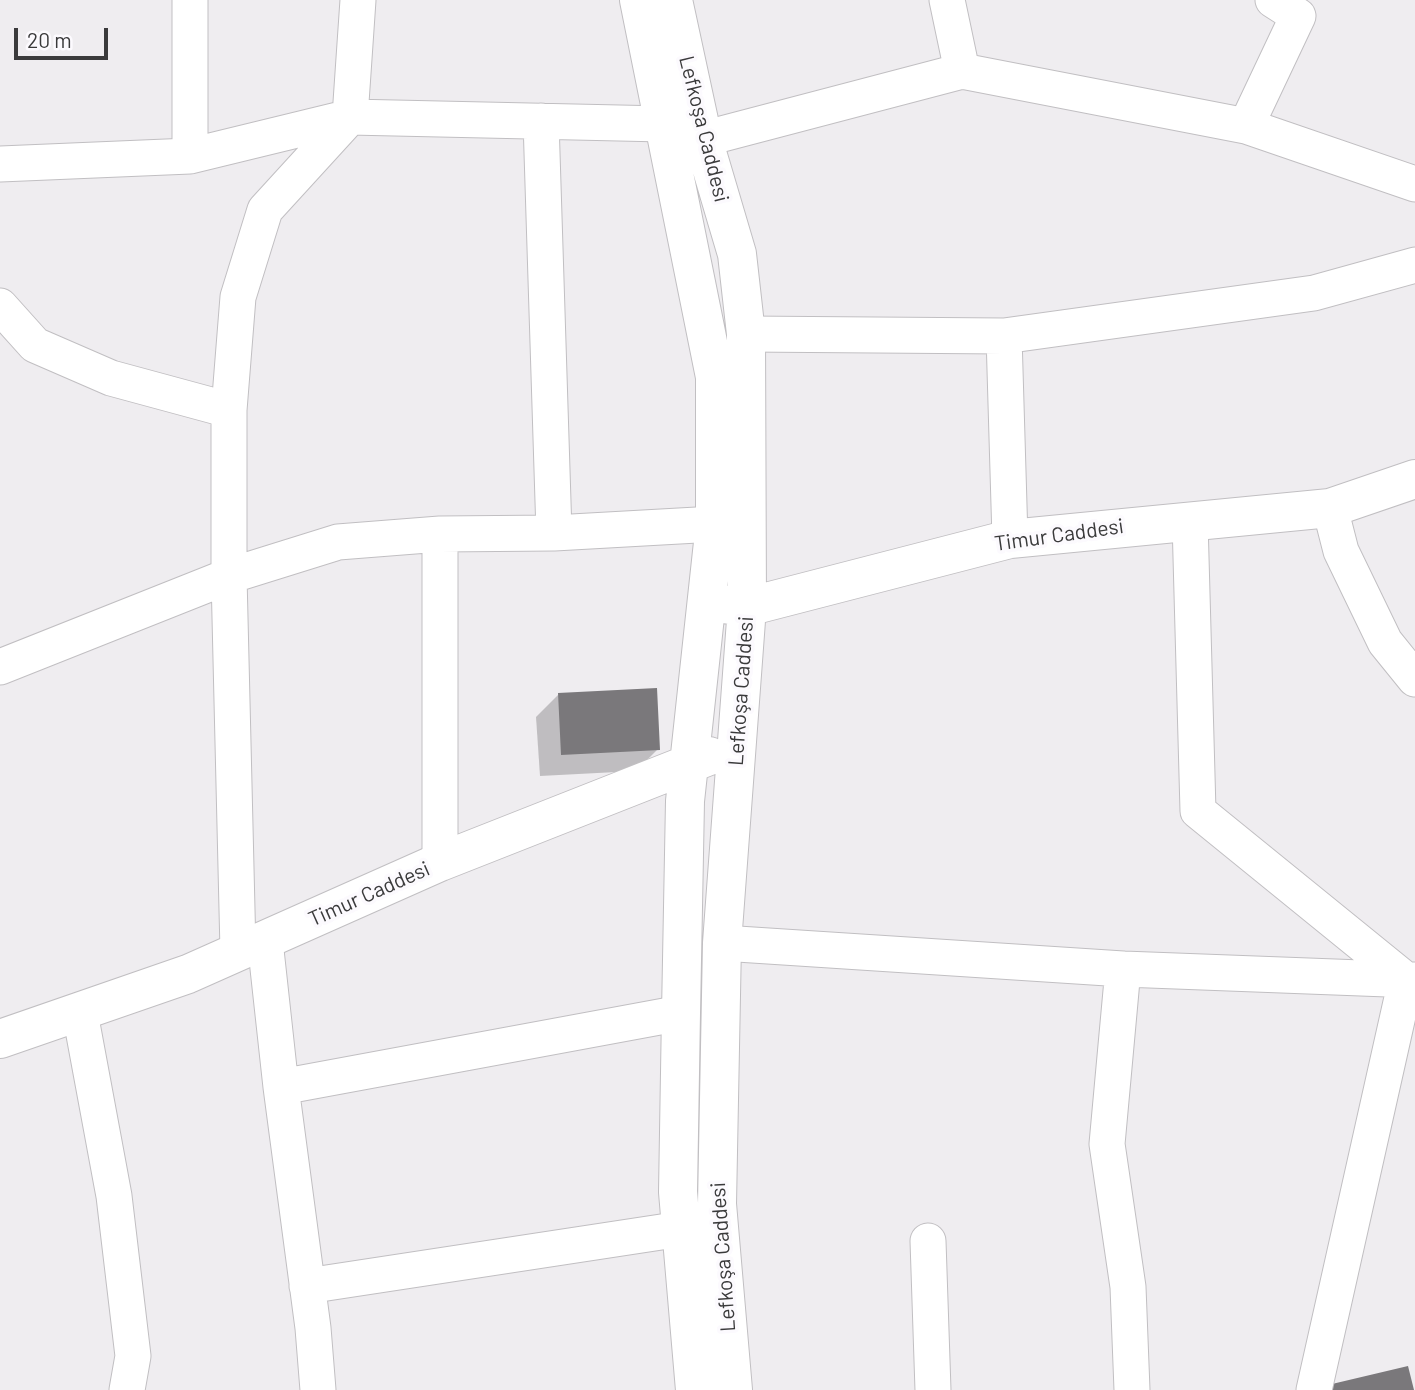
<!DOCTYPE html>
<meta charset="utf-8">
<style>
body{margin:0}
#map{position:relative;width:1415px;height:1390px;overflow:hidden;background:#efedf0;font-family:Barlow,sans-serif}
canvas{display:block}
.scale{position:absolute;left:14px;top:28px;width:94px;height:32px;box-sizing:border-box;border:4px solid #3a3a3b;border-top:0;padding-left:9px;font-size:21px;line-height:24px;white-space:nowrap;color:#3a3a3b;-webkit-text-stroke:5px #fcfafe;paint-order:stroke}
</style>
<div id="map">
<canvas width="1415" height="1390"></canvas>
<div class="scale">20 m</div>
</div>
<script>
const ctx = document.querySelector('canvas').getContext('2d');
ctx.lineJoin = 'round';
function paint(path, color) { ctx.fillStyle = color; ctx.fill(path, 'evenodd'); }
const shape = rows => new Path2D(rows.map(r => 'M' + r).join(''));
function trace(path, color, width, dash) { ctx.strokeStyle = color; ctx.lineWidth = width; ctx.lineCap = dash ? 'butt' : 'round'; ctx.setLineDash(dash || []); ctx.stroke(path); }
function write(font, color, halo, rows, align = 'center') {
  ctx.font = font + ' Barlow,sans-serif'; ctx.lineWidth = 7; ctx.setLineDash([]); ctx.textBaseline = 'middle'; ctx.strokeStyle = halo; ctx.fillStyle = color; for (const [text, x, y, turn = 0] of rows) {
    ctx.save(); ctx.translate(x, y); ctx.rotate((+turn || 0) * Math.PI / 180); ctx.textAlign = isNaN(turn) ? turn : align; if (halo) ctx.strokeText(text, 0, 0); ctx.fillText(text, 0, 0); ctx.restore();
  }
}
const shadow = shape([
 [558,695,658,749,636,771,540,776,536,717]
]);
const building = shape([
 [657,688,660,750,561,755,558,693],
 [1408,1366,1414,1390,1333,1390,1332,1384]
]);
const minor = shape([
 [190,0,190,156],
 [947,0,962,71],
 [541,121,554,533],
 [1246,126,1298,16,1273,0],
 [703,139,962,71,1246,126,1415,184],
 [0,164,190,156,350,117,664,124],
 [0,306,35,345,111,378,229,410],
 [746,334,1004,336,1314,293,1415,265],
 [1004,336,1010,539],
 [1330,508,1341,551,1385,642,1415,679],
 [1190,521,1198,811,1406,980,1314,1390],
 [440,534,440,862],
 [0,667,229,576,338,542,440,534,554,533,715,524],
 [265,941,281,1087,313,1328,318,1390],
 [722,943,1123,969,1414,980],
 [238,951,229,576,229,410,238,297,265,210,350,117,358,0],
 [1123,969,1107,1144,1128,1287,1132,1390],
 [80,1013,114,1196,133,1356,127,1390],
 [281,1087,681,1013],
 [928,1241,933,1390],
 [307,1286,681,1229]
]);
const tertiary = shape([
 [639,0,715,377,715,524,685,801,681,1013,678,1192,695,1390],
 [673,0,703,139,737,254,746,334,747,607,722,943,717,1204,733,1390],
 [722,604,747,607,1010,539,1330,508,1415,479],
 [0,1039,188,974,440,862,709,756]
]);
const streetNames = [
 ["Lefkoşa Caddesi",704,129,76],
 ["Timur Caddesi",1059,535,-8],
 ["Lefkoşa Caddesi",741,691,-86],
 ["Timur Caddesi",369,894,-24],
 ["Lefkoşa Caddesi",723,1257,-94]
];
paint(shadow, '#0003');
paint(building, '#7a787b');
trace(minor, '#c1bfc2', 37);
trace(tertiary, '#c1bfc2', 40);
trace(minor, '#fff', 35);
trace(tertiary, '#fff', 38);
write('21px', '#3a3a3b', '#fcfafe', streetNames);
</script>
